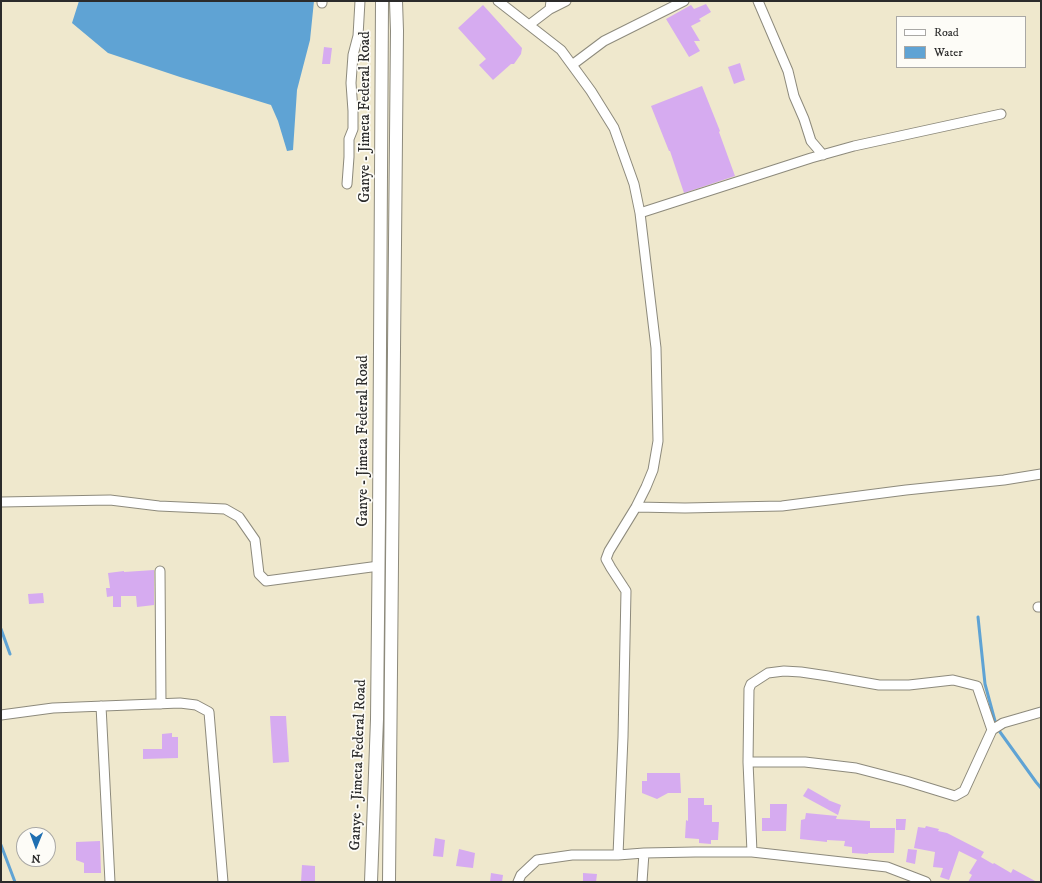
<!DOCTYPE html>
<style>
body{margin:0}
#map{position:relative;width:1042px;height:883px;overflow:hidden;background:#efe8cd;font-family:"IM FELL DW Pica",serif}
canvas{display:block}
.frame{position:absolute;inset:0;border:2px solid #2b2b2b;pointer-events:none}
.legend{position:absolute;left:896px;top:16px;width:130px;height:52px;box-sizing:border-box;background:#fdfcf7;border:1px solid #a9a8a5;margin:0;padding:5px 7px;list-style:none;font-size:12px;color:#2b2b2b}
.legend li{display:flex;align-items:center;gap:8px;height:20px}
.legend b{width:20px;border:1px solid #a9a8a5}
.north{position:absolute;left:16px;top:827px;width:40px;height:40px;box-sizing:border-box;background:#fdfcf7;border:1px solid #a9a8a5;border-radius:50%;rotate:181deg;font-size:11px;font-weight:700;line-height:16px;text-align:center;color:#2b2b2b}
.north::after{content:'';display:block;margin:auto;width:14px;height:18px;background:#1f6fb2;clip-path:polygon(50% 0,100% 100%,50% 72%,0 100%)}
</style>
<div id="map">
<canvas width="1042" height="883"></canvas>
<div class="frame"></div>
<ul class="legend">
<li><b style="height:5px;background:#fff"></b>Road</li>
<li><b style="height:11px;background:#5fa3d4"></b>Water</li>
</ul>
<div class="north">N</div>
</div>
<script>
const ctx = document.querySelector('canvas').getContext('2d');
ctx.lineJoin = 'round';
function paint(path, color) { ctx.fillStyle = color; ctx.fill(path, 'evenodd'); }
const shape = rows => new Path2D(rows.map(r => 'M' + r).join(''));
function trace(path, color, width, dash) { ctx.strokeStyle = color; ctx.lineWidth = width; ctx.lineCap = dash ? 'butt' : 'round'; ctx.setLineDash(dash || []); ctx.stroke(path); }
function write(font, color, halo, rows, align = 'center') {
  ctx.font = font + ' "IM FELL DW Pica",serif'; ctx.lineWidth = 3.5; ctx.setLineDash([]); ctx.textBaseline = 'middle'; ctx.strokeStyle = halo; ctx.fillStyle = color; for (const [text, x, y, turn = 0] of rows) {
    ctx.save(); ctx.translate(x, y); ctx.rotate((+turn || 0) * Math.PI / 180); ctx.textAlign = isNaN(turn) ? turn : align; if (halo) ctx.strokeText(text, 0, 0); ctx.fillText(text, 0, 0); ctx.restore();
  }
}
const water = shape([
 [79,1,314,1,310,40,297,90,293,150,287,151,278,121,271,105,180,77,108,53,72,23]
]);
const stream = shape([
 [978,617,985,684,995,721],
 [1,629,10,654],
 [1000,732,1036,782,1041,788],
 [1,845,15,882]
]);
const building = shape([
 [706,4,711,12,699,19,701,21,691,26,700,41,694,41,700,51,689,57,666,19,691,5,694,9],
 [483,5,522,48,521,54,514,64,511,64,493,80,479,65,486,59,458,28],
 [324,47,332,48,330,64,322,64],
 [740,63,745,80,734,84,728,67],
 [702,86,720,131,719,132,735,176,684,193,670,151,669,151,651,106],
 [154,570,154,605,137,607,136,596,121,596,121,607,113,607,113,596,107,597,106,588,110,588,108,573,124,571,124,572],
 [43,593,44,603,29,604,28,594],
 [270,716,286,716,289,762,273,763],
 [172,733,172,737,178,737,178,758,143,759,143,749,162,749,162,734],
 [647,773,680,773,681,793,668,793,657,799,642,793,642,781,647,781],
 [808,788,829,800,828,800,841,805,838,815,803,796],
 [688,798,704,798,704,805,712,805,712,822,719,822,718,840,711,840,711,844,699,843,699,839,685,838,686,820,688,821],
 [770,804,787,804,786,831,762,831,762,818,770,818],
 [806,813,837,816,836,819,870,821,870,828,895,828,894,853,868,853,868,854,852,853,852,847,844,846,845,841,827,840,827,842,800,839,801,820,805,819],
 [896,819,906,819,905,830,896,830],
 [926,826,939,829,938,831,947,833,984,852,981,857,993,864,994,863,1011,873,1013,869,1037,882,968,882,972,875,969,873,977,860,959,851,949,880,940,877,943,868,933,867,935,852,914,848,918,827,925,828],
 [435,838,445,840,443,857,433,856],
 [100,841,101,873,84,873,84,863,76,860,76,842],
 [459,849,475,853,473,868,456,866],
 [908,849,917,850,915,864,906,862],
 [302,865,315,866,315,882,301,882],
 [491,873,503,875,502,882,490,882],
 [583,873,597,874,596,882,583,882]
]);
const minor = shape([
 [322,1,322,3],
 [498,1,561,50,572,65,604,41,684,1],
 [758,1,788,71,794,96,804,119,811,141,823,155],
 [550,9,566,1],
 [529,25,550,9,551,1],
 [572,65,591,91,614,128,634,184,640,213,656,348,658,441,653,470,646,487,636,507,609,551,606,559,611,568,626,591,623,737,618,855],
 [347,184,349,157,349,139,353,129,353,111,351,83,353,55,358,36,360,1],
 [640,213,811,158,854,146,1001,114],
 [1,502,110,500,159,506,225,509,239,517,255,540,259,574,266,581,379,566],
 [636,507,685,508,782,506,906,490,1004,480,1041,474],
 [160,571,161,704],
 [1038,607,1041,607],
 [101,706,110,882],
 [1,715,53,708,180,703,196,705,209,712,223,882],
 [748,762,805,762,856,768,906,781,955,796,964,791,992,730,1003,723,1041,712],
 [752,852,748,762,749,689,751,684,768,673,784,671,801,672,828,676,879,685,909,685,953,680,977,686,992,730],
 [518,882,521,875,537,860,572,855,618,855,644,853,695,852,752,852,887,867,926,882],
 [642,882,644,853]
]);
const major = shape([
 [371,882,377,719,379,519,382,1],
 [389,882,397,31,396,1]
]);
const streetNames = [
 ["Ganye - Jimeta Federal Road",366,117,-90],
 ["Ganye - Jimeta Federal Road",364,441,-90],
 ["Ganye - Jimeta Federal Road",359,765,-88]
];
paint(water, '#5fa3d4');
trace(stream, '#5fa3d4', 3);
paint(building, '#d6abf0');
trace(minor, '#8d8a7c', 11);
trace(major, '#8d8a7c', 14);
trace(minor, '#fff', 9);
trace(major, '#fff', 12);
write('15px', '#2b2b2b', '#fdfcf7', streetNames);
</script>
